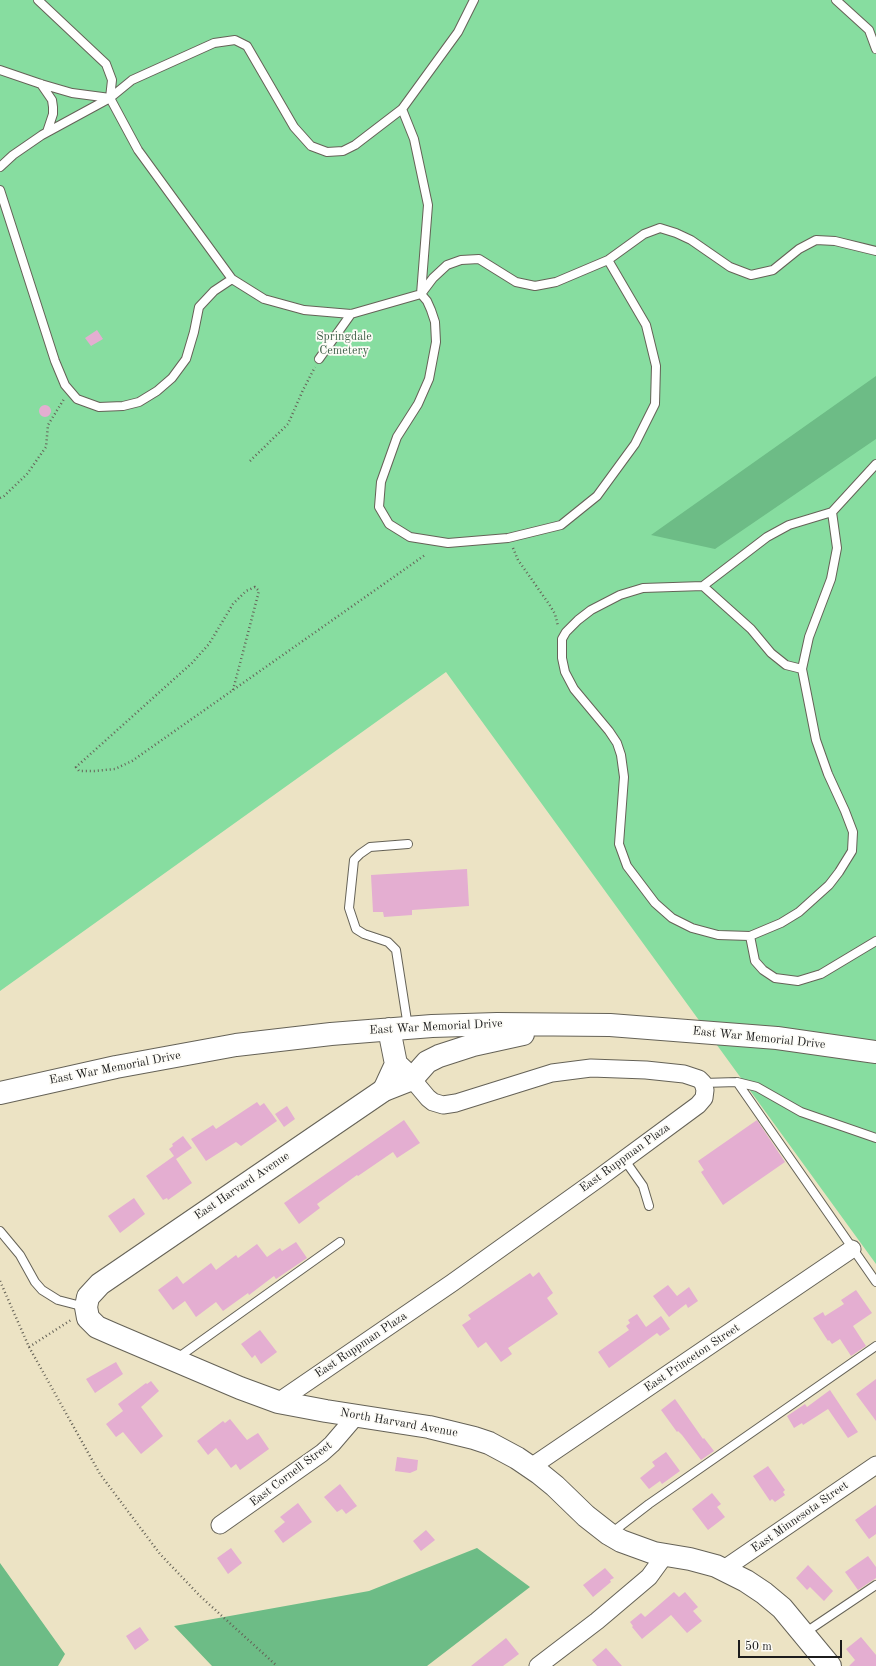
<!DOCTYPE html>
<style>
body{margin:0}
#map{position:relative;width:876px;height:1666px;overflow:hidden;background:#ece3c4;font-family:"Old Standard TT",serif}
canvas{display:block}
.scale{position:absolute;left:738px;top:1640px;width:104px;height:18px;box-sizing:border-box;border:2px solid #1c1c1c;border-top:0;padding-left:5px;font-size:12px;line-height:14px;white-space:nowrap;color:#1c1c1c;-webkit-text-stroke:3px #fdfcf7;paint-order:stroke}
</style>
<div id="map">
<canvas width="876" height="1666"></canvas>
<div class="scale">50 m</div>
</div>
<script>
const ctx = document.querySelector('canvas').getContext('2d');
ctx.lineJoin = 'round';
function paint(path, color) { ctx.fillStyle = color; ctx.fill(path, 'evenodd'); }
const shape = rows => new Path2D(rows.map(r => 'M' + r).join(''));
function trace(path, color, width, dash) { ctx.strokeStyle = color; ctx.lineWidth = width; ctx.lineCap = dash ? 'butt' : 'round'; ctx.setLineDash(dash || []); ctx.stroke(path); }
function write(font, color, halo, rows, align = 'center') {
  ctx.font = font + ' "Old Standard TT",serif'; ctx.lineWidth = 3.5; ctx.setLineDash([]); ctx.textBaseline = 'middle'; ctx.strokeStyle = halo; ctx.fillStyle = color; for (const [text, x, y, turn = 0] of rows) {
    ctx.save(); ctx.translate(x, y); ctx.rotate((+turn || 0) * Math.PI / 180); ctx.textAlign = isNaN(turn) ? turn : align; if (halo) ctx.strokeText(text, 0, 0); ctx.fillText(text, 0, 0); ctx.restore();
  }
}
const green = shape([
 [0,0,876,0,876,1264,446,672,0,991]
]);
const forest = shape([
 [876,376,876,439,715,549,651,535],
 [477,1548,530,1587,427,1666,212,1666,174,1626,369,1591],
 [0,1563,65,1654,58,1666,0,1666]
]);
const building = shape([
 [97,330,103,339,91,346,85,338],
 '39 411a6 6 0 1 1 12 0a6 6 0 1 1-12 0Z',
 [467,869,469,906,412,910,412,915,384,917,383,912,373,912,371,875],
 [257,1102,260,1106,264,1103,277,1121,241,1146,236,1142,206,1161,191,1139,213,1125,216,1129],
 [287,1106,295,1119,284,1127,275,1114],
 [404,1120,420,1143,397,1158,393,1152,358,1176,357,1175,317,1204,320,1208,299,1224,284,1203],
 [757,1120,785,1162,723,1205,701,1172,704,1170,698,1161],
 [183,1136,192,1148,176,1159,192,1183,168,1200,167,1198,163,1200,146,1176,174,1156,169,1149,173,1146,172,1144],
 [134,1198,145,1214,120,1233,108,1216],
 [296,1242,307,1258,276,1279,274,1276,249,1295,248,1293,223,1311,216,1302,196,1317,185,1301,173,1310,158,1290,177,1276,183,1284,211,1263,216,1270,236,1255,238,1258,257,1244,267,1257,280,1248,282,1251],
 [539,1272,553,1293,547,1298,558,1314,508,1348,512,1354,501,1362,486,1342,478,1348,462,1325,471,1319,468,1315,530,1273,533,1277],
 [668,1285,677,1296,689,1287,698,1301,688,1308,686,1304,669,1317,653,1296],
 [856,1290,872,1313,853,1326,866,1346,851,1356,840,1339,832,1344,829,1340,828,1341,813,1318,823,1312,825,1316,844,1304,841,1300],
 [637,1314,646,1327,661,1316,670,1329,660,1336,657,1333,609,1368,598,1352,629,1330,626,1326,630,1323,628,1320],
 [260,1330,277,1352,261,1364,255,1355,252,1358,241,1344],
 [116,1362,123,1374,95,1393,86,1379],
 [876,1379,876,1421,856,1394],
 [151,1381,159,1391,141,1407,163,1436,141,1454,123,1432,116,1437,106,1424,123,1411,118,1404,146,1383,147,1384],
 [830,1390,858,1432,848,1438,828,1409,803,1425,802,1423,794,1428,787,1416,805,1404,807,1407],
 [675,1399,703,1439,704,1438,714,1451,701,1460,682,1435,678,1431,677,1432,661,1410],
 [230,1419,247,1440,258,1433,269,1449,240,1470,236,1464,231,1468,216,1448,208,1455,197,1441,223,1421,225,1423],
 [666,1452,680,1471,662,1484,660,1481,649,1489,640,1478,655,1466,652,1462],
 [397,1457,418,1460,417,1470,410,1473,395,1471],
 [768,1466,785,1490,783,1492,785,1495,775,1502,772,1499,770,1501,753,1476],
 [340,1484,357,1506,346,1514,342,1509,337,1512,324,1497],
 [712,1493,721,1504,717,1507,725,1517,708,1530,692,1509],
 [298,1503,312,1522,283,1543,274,1531,285,1522,280,1517],
 [876,1505,876,1534,869,1539,855,1520],
 [426,1530,435,1540,421,1551,413,1541],
 [231,1548,242,1563,228,1574,217,1558],
 [868,1556,876,1567,876,1578,858,1590,845,1572],
 [808,1565,833,1591,824,1601,810,1587,807,1590,796,1578],
 [605,1568,614,1578,610,1580,611,1582,593,1597,583,1585],
 [674,1592,679,1597,685,1592,698,1607,693,1611,702,1621,687,1633,671,1615,642,1639,632,1627,633,1626,630,1622,641,1613,645,1617],
 [140,1627,149,1640,135,1650,126,1636],
 [861,1637,876,1655,876,1666,849,1666,855,1660,846,1649],
 [506,1638,519,1654,503,1666,471,1666],
 [606,1648,622,1666,597,1666,592,1660]
]);
const path = shape([
 [250,461,288,424,303,390,315,367],
 [0,498,4,496,27,474,46,447,48,425,64,399],
 [513,548,518,560,549,604,555,614,558,626],
 [233,690,259,591,255,587,246,591,233,604,209,644,192,663,76,767,79,771,94,771,115,769,132,761,243,683,425,555],
 [0,1281,29,1347,100,1474,160,1554,200,1596,277,1666],
 [29,1347,71,1320]
]);
const lane = shape([
 [38,0,106,64,112,80,110,98,138,150,232,279,264,299,304,310,351,314,421,294,433,278,447,265,461,260,479,259,516,282,535,286,556,282,608,260,644,234,660,228,676,233,691,240,730,267,751,275,773,270,799,249,816,240,835,241,876,251],
 [836,0,869,30,876,49],
 [0,70,41,84,72,93,110,98],
 [41,84,52,100,53,107,53,114,47,132],
 [402,109,414,139,428,205,421,294,427,301,431,310,435,322,436,342,429,379,418,404,397,437,381,482,379,507,389,524,410,537,448,543,508,538,561,525,597,496,635,444,655,404,656,366,646,325,608,260],
 [0,167,13,155,42,135,110,98,132,80,214,43,235,40,247,46,294,127,311,146,327,152,343,151,355,145,402,109,458,32,474,0],
 [0,190,55,361,65,385,77,399,99,407,123,406,139,402,157,391,172,378,186,359,194,332,199,307,214,291,232,279],
 [319,359,351,314],
 [832,512,837,548,831,579,809,637,802,669,816,740,828,774,845,811,853,832,852,851,839,872,829,885,799,912,781,923,750,936,718,935,692,928,672,918,655,903,627,866,619,844,624,777,621,755,617,743,609,731,574,689,565,672,562,658,562,639,566,632,578,620,591,610,620,595,643,588,703,586,767,537,789,525,832,512,876,464],
 [703,586,751,629,771,653,786,665,802,669],
 [750,936,755,961,763,970,775,978,798,981,821,974,876,941],
 [408,1027,396,950,388,942,364,934,356,929,349,908,354,860,360,854,370,847,408,844],
 [737,1082,876,1282],
 [703,1083,737,1082,757,1087,801,1112,876,1138],
 [624,1159,643,1186,649,1206],
 [0,1231,20,1255,35,1282,42,1290,58,1300,85,1307],
 [176,1359,340,1242],
 [610,1534,649,1504,876,1346],
 [803,1634,876,1585]
]);
const street = shape([
 [278,1402,452,1283,599,1178,698,1105,704,1098,705,1090,703,1083,699,1079,684,1074,646,1070,591,1068,552,1073,456,1103,443,1105,433,1102,428,1098,412,1079],
 [531,1467,852,1249],
 [220,1525,322,1453,332,1444,356,1416],
 [724,1569,876,1465],
 [538,1666,597,1621,649,1577,665,1555]
]);
const secondary = shape([
 [412,1079,384,1090,100,1284,88,1297,86,1307,88,1318,97,1327,113,1334,240,1388,278,1402,326,1411,429,1427,474,1438,489,1443,517,1458,539,1473,555,1486,586,1516,609,1534,621,1541,654,1553,690,1559,716,1566,746,1581,764,1593,782,1608,830,1666]
]);
const highway = shape([
 [389,1029,396,1064,412,1079,427,1062,439,1056,473,1045,523,1034],
 [384,1090,396,1064],
 [0,1093,116,1067,236,1045,331,1034,432,1026,497,1024,610,1025,777,1038,876,1052]
]);
const parkNames = [
 ["Springdale",344,337],
 ["Cemetery",344,351]
];
const streetNames = [
 ["East War Memorial Drive",436,1027,-3],
 ["East War Memorial Drive",759,1038,6],
 ["East War Memorial Drive",115,1068,-11],
 ["East Ruppman Plaza",625,1158,-36],
 ["East Harvard Avenue",242,1186,-34],
 ["East Ruppman Plaza",361,1345,-34],
 ["East Princeton Street",692,1358,-34],
 ["North Harvard Avenue",399,1423,10],
 ["East Cornell Street",291,1474,-37],
 ["East Minnesota Street",800,1517,-35]
];
paint(green, '#87dda0');
paint(forest, '#6dbc86');
paint(building, '#e4aed1');
trace(lane, '#656257', 10);
trace(street, '#656257', 19);
trace(secondary, '#656257', 24);
trace(highway, '#656257', 24);
trace(path, '#656257', 2.5, [1, 3]);
trace(lane, '#fff', 8);
trace(street, '#fff', 17);
trace(secondary, '#fff', 22);
trace(highway, '#fff', 22);
write('12px', '#41604a', '#fdfcf7', parkNames);
write('12px', '#1c1c1c', '#fdfcf7', streetNames);
</script>
